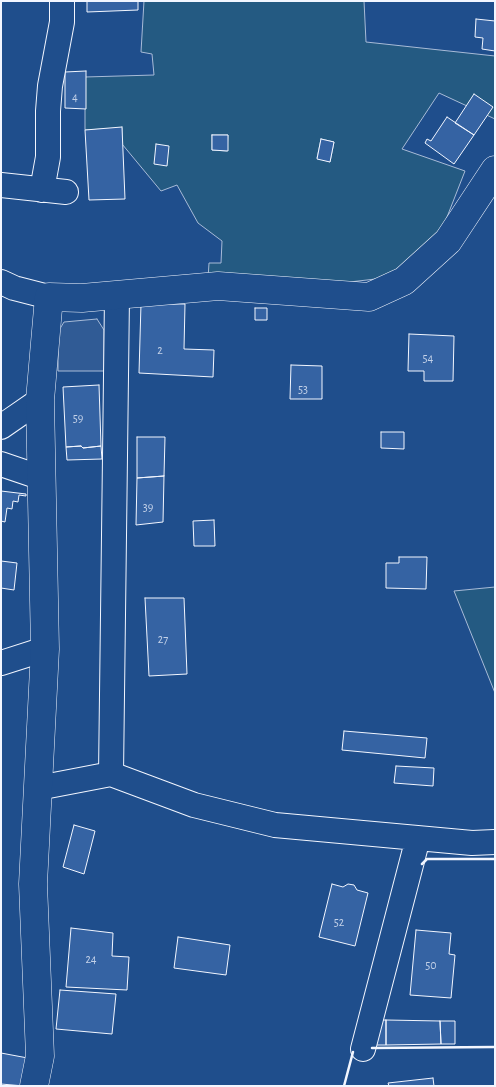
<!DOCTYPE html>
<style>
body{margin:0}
#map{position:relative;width:496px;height:1087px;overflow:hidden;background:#1f4e8c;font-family:"Alegreya Sans",sans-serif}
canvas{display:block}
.frame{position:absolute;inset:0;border:2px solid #f2f6ff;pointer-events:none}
</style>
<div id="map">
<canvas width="496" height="1087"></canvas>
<div class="frame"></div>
</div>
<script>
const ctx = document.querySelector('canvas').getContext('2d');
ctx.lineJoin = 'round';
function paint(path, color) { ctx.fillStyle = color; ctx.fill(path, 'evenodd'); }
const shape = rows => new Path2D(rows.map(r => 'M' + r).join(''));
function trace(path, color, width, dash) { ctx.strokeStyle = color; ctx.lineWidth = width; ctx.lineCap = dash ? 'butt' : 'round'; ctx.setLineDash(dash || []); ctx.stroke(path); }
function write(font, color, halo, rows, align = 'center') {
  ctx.font = font + ' "Alegreya Sans",sans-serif'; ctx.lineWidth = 4; ctx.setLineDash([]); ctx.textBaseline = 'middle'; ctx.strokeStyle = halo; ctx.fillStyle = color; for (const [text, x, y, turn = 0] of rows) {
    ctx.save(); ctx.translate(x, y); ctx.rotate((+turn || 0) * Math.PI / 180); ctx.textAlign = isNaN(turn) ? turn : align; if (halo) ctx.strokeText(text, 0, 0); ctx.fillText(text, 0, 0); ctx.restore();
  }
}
const green = shape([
 [144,1,364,1,366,42,495,56,495,119,439,93,402,149,465,171,431,258,410,275,341,283,208,279,209,263,221,263,222,241,198,223,177,185,161,191,122,144,122,128,85,130,85,77,154,75,152,54,141,52,144,1],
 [212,135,228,135,227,151,212,150,212,135],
 [321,139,334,142,330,162,317,158,321,139],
 [495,587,495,693,454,591,495,587]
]);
const parking = shape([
 [97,319,104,330,104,371,58,371,58,332,64,322,97,319]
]);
const building = shape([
 [87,1,138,1,138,10,87,12,87,1],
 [476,19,495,21,495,51,482,49,483,38,475,37,476,19],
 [86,71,86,109,65,108,65,72,86,71],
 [474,94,493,107,474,135,455,123,474,94],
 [447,117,474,135,454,164,425,143,427,139,431,141,447,117],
 [122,127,125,199,89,200,85,130,122,127],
 [212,135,228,135,228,151,212,150,212,135],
 [321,139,334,142,330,162,317,159,321,139],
 [156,144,169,146,167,166,154,164,156,144],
 [141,304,185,304,184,349,214,350,213,377,139,373,141,304],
 [255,308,267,308,267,320,255,320,255,308],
 [409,334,454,336,453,381,424,381,424,371,408,371,409,334],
 [291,365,322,366,322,399,290,399,291,365],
 [99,385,101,446,83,448,81,446,66,447,63,387,99,385],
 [381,432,404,432,404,449,381,448,381,432],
 [137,437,165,437,164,476,137,478,137,437],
 [81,446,83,448,101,446,102,459,67,460,66,447,81,446],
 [164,476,163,522,136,525,137,478,164,476],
 [1,491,26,494,26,496,19,495,18,502,13,501,12,509,7,508,5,522,1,521,1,491],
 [214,520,215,546,194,546,193,521,214,520],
 [399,557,427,557,426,589,386,588,386,563,399,563,399,557],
 [1,561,17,563,14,590,1,588,1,561],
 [145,598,184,598,187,674,149,676,145,598],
 [344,731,427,738,425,758,342,750,344,731],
 [396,766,434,768,433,786,394,783,396,766],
 [74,825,95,831,84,874,63,867,74,825],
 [332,884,343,887,348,884,354,885,357,890,368,893,355,946,319,937,332,884],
 [71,928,113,933,112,956,129,957,127,990,66,987,71,928],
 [416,930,451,933,449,954,455,955,451,998,410,995,416,930],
 [178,937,230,945,226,975,174,968,178,937],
 [60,990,116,994,112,1034,56,1029,60,990],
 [379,1020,386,1020,386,1045,373,1045,379,1020],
 [386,1020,440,1021,441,1044,386,1045,386,1020],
 [440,1021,455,1021,455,1044,441,1044,440,1021],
 [1,1053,33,1059,24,1086,1,1084,1,1053],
 [433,1078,434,1086,389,1086,388,1083,433,1078]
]);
const minor = shape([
 [1,185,66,192],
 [42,190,48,157,48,111,50,86,62,22,62,1],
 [1,282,14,288,49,297],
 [1,427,40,400],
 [1,464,42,478],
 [1,663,45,649],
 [111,774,117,296],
 [38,788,111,774,194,805,275,825,472,843,495,842],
 [363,1049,418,838]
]);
const tertiary = shape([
 [34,1086,40,1056,33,884,45,649,40,400,49,297,82,298,218,286,369,297,404,281,448,241,495,170]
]);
const wall = shape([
 [422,864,427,859,495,859],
 [372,1048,495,1047],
 [344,1086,353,1052]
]);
const numberNames = [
 ["4",75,97],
 ["2",160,350],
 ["54",428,358],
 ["53",303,389],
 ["59",78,418],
 ["39",148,507],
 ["27",163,639],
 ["52",339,922],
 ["24",91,959],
 ["50",431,965]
];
paint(green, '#245a82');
trace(green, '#a8bbd7', 1);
paint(parking, '#305b95');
trace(parking, '#a8bbd7', 1);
paint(building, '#3563a3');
trace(building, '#f2f6ff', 1);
trace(minor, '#f2f6ff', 26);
trace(tertiary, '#f2f6ff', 29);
trace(minor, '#1f4e8c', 24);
trace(tertiary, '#1f4e8c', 28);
trace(wall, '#f2f6ff', 2.5);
write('12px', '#c3d1e8', null, numberNames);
</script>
